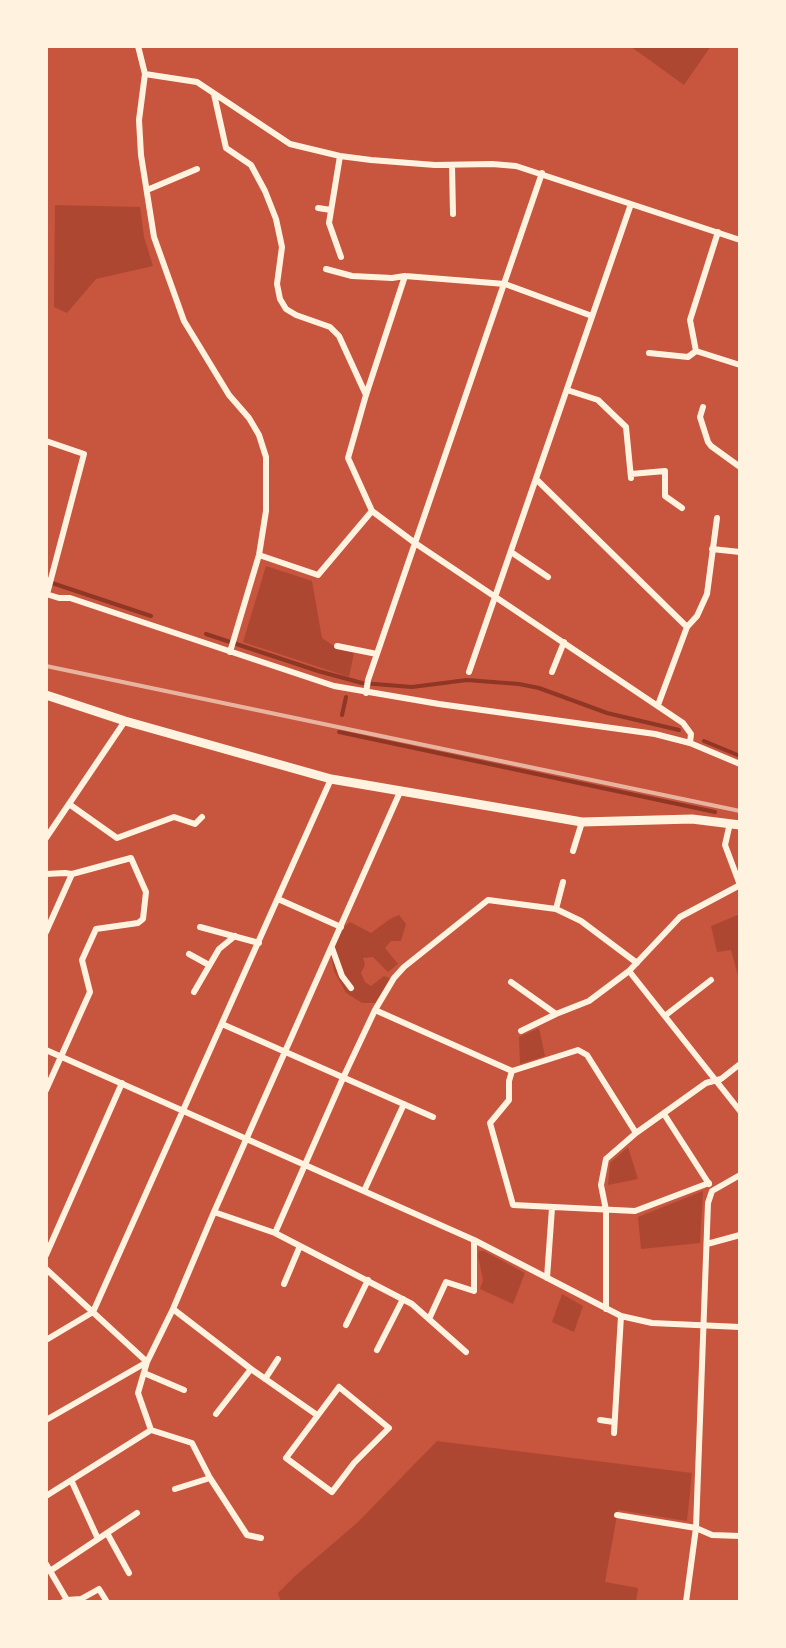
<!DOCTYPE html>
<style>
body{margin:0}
#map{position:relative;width:786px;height:1648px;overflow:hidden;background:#c8553d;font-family:Georgia,serif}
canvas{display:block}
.frame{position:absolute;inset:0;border:48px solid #fff3e0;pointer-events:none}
</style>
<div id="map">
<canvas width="786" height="1648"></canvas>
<div class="frame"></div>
</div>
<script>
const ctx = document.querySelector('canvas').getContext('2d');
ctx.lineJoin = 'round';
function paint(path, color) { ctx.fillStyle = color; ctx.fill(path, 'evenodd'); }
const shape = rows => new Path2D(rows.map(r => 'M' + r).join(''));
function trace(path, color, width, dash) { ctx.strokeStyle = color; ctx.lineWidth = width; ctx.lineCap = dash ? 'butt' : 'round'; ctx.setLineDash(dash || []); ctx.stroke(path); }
const green = shape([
 [630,46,711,46,684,85],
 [55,205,140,207,144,237,153,266,96,279,67,313,54,307],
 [266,566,312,581,322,638,340,650,354,653,349,677,243,642],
 [740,914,740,979,739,979,731,950,717,952,711,926],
 [399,915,406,924,401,941,391,941,385,948,398,964,388,972,373,957,363,958,365,965,361,973,365,982,371,986,384,976,391,979,375,1003,362,1003,346,993,334,971,331,956,334,936,350,922,371,933,390,919],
 [539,1028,545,1056,520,1064,519,1037],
 [628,1147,638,1179,608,1185,610,1163],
 [703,1191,700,1243,641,1249,638,1217],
 [479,1251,484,1251,525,1273,513,1304,480,1289,483,1280,478,1256],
 [562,1294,583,1306,574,1332,552,1322],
 [437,1441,692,1473,687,1521,618,1510,605,1582,638,1588,636,1602,281,1602,278,1593,295,1576,357,1523]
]);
const stream = shape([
 [46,581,151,616],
 [206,634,318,671,362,683,412,687,467,680,519,684,539,688,607,713,679,730],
 [342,715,346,697],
 [339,732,715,812],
 [704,741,740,756]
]);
const minor = shape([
 [138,46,145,74,139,120,141,155,154,237,184,321,229,395,249,418,259,435,266,457,266,511,259,555,230,652],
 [145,74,197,82,290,144,340,156,371,160,435,165,492,164,516,166,740,240],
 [214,94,226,148,251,165,265,191,276,219,282,247,277,284,280,299,286,309,296,315,330,327,339,336,366,395],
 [340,156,329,223,341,257],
 [452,165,453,214],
 [147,190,197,169],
 [318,208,331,210],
 [718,232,690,320,696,351,740,365],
 [326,269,352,276,392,278,405,276],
 [592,316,505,284,405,276,366,395,348,458,372,511,415,543,683,723,691,734,690,743],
 [649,353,688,357,696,351],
 [567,390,598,400,626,427,631,478],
 [703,407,700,417,708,442,711,446,740,467],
 [46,441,84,454,47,594],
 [631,474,665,471,665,496,682,508],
 [536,479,687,627,658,705],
 [712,549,740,552],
 [511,552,548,577],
 [259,555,318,575,372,511],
 [46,594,59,598,70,598,334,686,439,704,655,734,690,743,740,764],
 [687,627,697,616,707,594,717,518],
 [337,646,377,654],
 [469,672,631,204],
 [552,672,564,642],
 [366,693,368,680,542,173],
 [69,804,117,838,174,817,195,824,202,817],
 [46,838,125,721],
 [573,851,582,822],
 [46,874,65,873,72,874,131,858,146,892,143,919,138,923,96,929,82,960,90,992,46,1090],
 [278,899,341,927],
 [556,909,563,882],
 [200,927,259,943],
 [46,932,72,874],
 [332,948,342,976,351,988],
 [189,954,209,965],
 [629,971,740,1111],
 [511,982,556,1014],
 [194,992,219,949,235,936],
 [375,1010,512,1071,578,1050,587,1055,636,1133],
 [666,1015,711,980],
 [222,1024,433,1117],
 [521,1031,556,1014,589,1001,629,971,680,917,740,885,725,845,730,823],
 [46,1050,474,1240,621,1316,652,1323,740,1327],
 [512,1071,509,1081,509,1100,490,1123,513,1205,635,1211,709,1183],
 [664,1114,709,1184],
 [364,1191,404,1104],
 [214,1212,275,1233,412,1304,466,1352],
 [275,1233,343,1078,375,1010,394,978,404,967,488,900,556,909,581,921,637,963],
 [707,1244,740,1235],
 [46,1255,122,1083],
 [46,1269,147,1362,46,1420],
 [547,1278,552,1208],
 [284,1284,300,1246],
 [173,1309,251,1369,317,1415],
 [606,1309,606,1210,601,1185,606,1159,636,1133,706,1083,721,1079,740,1064],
 [429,1319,446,1282,474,1291,474,1240],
 [346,1325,368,1280],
 [46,1340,93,1312,331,779],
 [377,1350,403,1299],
 [144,1373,184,1390],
 [265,1379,278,1359],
 [339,1387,389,1428,354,1463,332,1492,286,1458,339,1387],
 [216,1414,251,1369],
 [600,1420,614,1422],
 [614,1433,621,1316],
 [72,1482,98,1539],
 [175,1489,210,1478],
 [46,1496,151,1430],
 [617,1515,696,1528,712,1535,740,1536],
 [107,1533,129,1573],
 [261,1538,247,1535,210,1478,192,1443,151,1430,138,1393,147,1362,173,1309,214,1212,400,792],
 [46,1564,67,1600,63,1602],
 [50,1571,137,1513],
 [67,1600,81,1599,99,1589,107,1602],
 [686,1602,696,1528,708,1203,712,1191,740,1175]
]);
const secondary = shape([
 [46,695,125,721,331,779,582,822,692,819,740,825]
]);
const rail = shape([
 [46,666,740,811]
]);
paint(green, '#ae4732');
trace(stream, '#8f3625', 4);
trace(minor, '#fff3e0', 6);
trace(secondary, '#fff3e0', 9);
trace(rail, '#e9b49f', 4);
</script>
